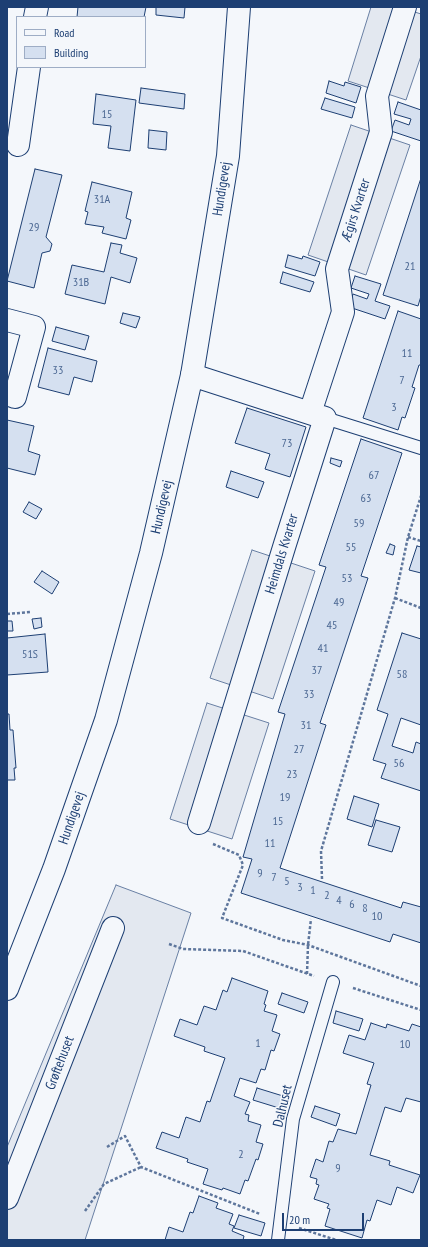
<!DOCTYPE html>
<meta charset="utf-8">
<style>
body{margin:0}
#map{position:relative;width:428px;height:1247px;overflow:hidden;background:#f4f7fb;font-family:"PT Sans Narrow",sans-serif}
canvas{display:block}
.frame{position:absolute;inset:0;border:8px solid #1d3f73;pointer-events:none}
.legend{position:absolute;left:16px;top:16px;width:130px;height:52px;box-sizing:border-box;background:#f4f7fb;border:1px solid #9eadc5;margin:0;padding:5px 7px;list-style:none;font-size:12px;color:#1d3f73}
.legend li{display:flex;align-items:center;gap:8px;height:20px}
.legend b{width:20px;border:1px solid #9eadc5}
.scale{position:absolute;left:282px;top:1213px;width:82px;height:18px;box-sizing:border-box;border:2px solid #1d3f73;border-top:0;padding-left:5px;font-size:12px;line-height:14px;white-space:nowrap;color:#1d3f73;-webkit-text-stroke:3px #f4f7fb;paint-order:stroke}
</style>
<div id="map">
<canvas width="428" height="1247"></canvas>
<div class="frame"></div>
<ul class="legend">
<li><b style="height:5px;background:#f4f7fb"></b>Road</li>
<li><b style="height:11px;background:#d5e0f0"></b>Building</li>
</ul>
<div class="scale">20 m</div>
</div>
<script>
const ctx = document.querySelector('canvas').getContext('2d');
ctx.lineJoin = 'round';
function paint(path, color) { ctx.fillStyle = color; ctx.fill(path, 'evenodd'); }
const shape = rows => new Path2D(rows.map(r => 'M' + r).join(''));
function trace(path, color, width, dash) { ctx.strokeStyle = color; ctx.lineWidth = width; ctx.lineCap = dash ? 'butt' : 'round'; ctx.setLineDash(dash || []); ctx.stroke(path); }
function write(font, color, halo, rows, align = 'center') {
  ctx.font = font + ' "PT Sans Narrow",sans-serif'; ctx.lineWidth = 3; ctx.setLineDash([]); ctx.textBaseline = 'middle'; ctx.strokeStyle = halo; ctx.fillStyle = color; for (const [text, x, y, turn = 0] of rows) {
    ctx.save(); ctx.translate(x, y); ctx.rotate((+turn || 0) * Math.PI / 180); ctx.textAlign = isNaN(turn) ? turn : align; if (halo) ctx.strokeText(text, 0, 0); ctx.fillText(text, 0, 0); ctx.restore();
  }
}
const parking = shape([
 [371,7,399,7,421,14,421,56,406,100,348,81,371,7],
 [351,125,410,145,366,275,308,255,351,125],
 [252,550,315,571,273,699,210,678,252,550],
 [207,703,269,723,232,839,170,819,207,703],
 [116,885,191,913,85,1240,7,1240,7,1147,116,885]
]);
const building = shape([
 [78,7,146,7,144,17,77,17,78,7],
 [156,7,185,7,184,18,156,15,156,7],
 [329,81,344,86,345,82,361,87,356,103,326,93,329,81],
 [141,88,185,94,184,109,139,103,141,88],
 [96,94,136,100,130,151,108,148,111,126,93,124,96,94],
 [325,98,355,107,352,118,321,109,325,98],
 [398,102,421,110,421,141,391,131,395,120,409,125,411,119,394,114,398,102],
 [149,130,167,132,166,150,148,148,149,130],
 [35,169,62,175,46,237,52,244,50,251,42,253,34,288,7,281,35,169],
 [421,178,421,296,418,306,383,295,421,178],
 [92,182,132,192,126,218,131,220,126,239,102,233,104,227,85,224,88,212,85,211,92,182],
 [111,243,122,245,120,253,137,258,130,283,111,277,105,304,65,294,72,265,104,272,111,243],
 [288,255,302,259,303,256,320,262,315,276,285,267,288,255],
 [283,272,314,282,310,292,280,283,283,272],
 [355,276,381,284,375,301,390,306,385,319,349,307,353,294,367,299,369,294,351,288,355,276],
 [398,311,421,319,421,365,419,365,412,387,415,388,405,418,402,417,398,430,363,418,398,311],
 [123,313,140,317,136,328,120,323,123,313],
 [56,327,89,336,85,350,52,341,56,327],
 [48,348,97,361,92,382,74,377,69,395,38,387,48,348],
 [247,408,306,427,290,477,265,469,270,454,235,443,247,408],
 [7,420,34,426,28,451,40,455,35,475,7,468,7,420],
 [361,439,402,453,361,576,368,578,320,723,326,725,280,868,401,908,403,902,421,907,421,943,393,934,390,942,241,893,252,859,243,857,285,714,278,712,326,567,319,565,361,439],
 [331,458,342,461,340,467,330,463,331,458],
 [231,471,264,482,258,498,226,487,231,471],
 [29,502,42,509,36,519,23,512,29,502],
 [390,544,395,546,393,555,386,553,390,544],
 [417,546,421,547,421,573,409,570,417,546],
 [42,571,59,582,52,594,34,582,42,571],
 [41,618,42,627,34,629,32,619,41,618],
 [7,621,12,621,13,631,7,631,7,621],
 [402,633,421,639,421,725,401,718,392,746,413,753,416,742,421,744,421,791,381,778,386,764,373,760,388,714,377,710,402,633],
 [45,634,48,672,7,675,7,638,45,634],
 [7,714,9,714,10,730,13,730,16,768,14,768,15,780,7,780,7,714],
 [354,796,379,804,372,827,347,819,354,796],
 [376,820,400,827,392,852,368,845,376,820],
 [232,978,268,991,264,1004,266,1005,264,1011,277,1015,272,1031,280,1034,274,1051,271,1050,265,1070,261,1069,256,1083,240,1078,234,1096,250,1102,245,1114,249,1115,248,1121,261,1125,256,1142,263,1144,258,1160,256,1159,248,1181,245,1180,240,1194,223,1188,222,1190,203,1184,208,1169,187,1162,188,1159,156,1148,162,1132,179,1138,186,1117,200,1122,207,1101,210,1102,225,1058,204,1051,205,1047,174,1036,180,1019,197,1025,204,1006,216,1010,223,990,227,992,232,978],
 [282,993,308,1002,304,1013,278,1004,282,993],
 [336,1011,363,1019,359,1031,333,1023,336,1011],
 [371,1023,386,1028,387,1024,409,1031,412,1024,421,1027,421,1102,406,1098,401,1112,385,1107,370,1155,390,1161,389,1165,420,1175,413,1193,397,1187,391,1205,377,1200,370,1221,367,1220,362,1238,325,1226,330,1209,327,1208,329,1204,314,1199,319,1185,316,1184,317,1179,310,1177,316,1159,323,1162,329,1141,333,1142,338,1129,356,1134,371,1085,367,1084,374,1063,343,1053,349,1035,365,1040,371,1023],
 [257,1088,283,1096,279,1108,253,1100,257,1088],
 [315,1106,340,1114,336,1126,311,1117,315,1106],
 [199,1196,218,1203,216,1208,233,1214,229,1224,234,1226,232,1231,244,1236,243,1240,165,1240,169,1227,183,1232,190,1212,193,1213,199,1196],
 [239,1215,265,1223,261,1236,234,1228,239,1215]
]);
const path = shape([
 [408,537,421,541],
 [395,598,421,608],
 [7,614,31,612],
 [213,844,239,855,243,865,222,918,283,940,308,945,421,986],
 [322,879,321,851,395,598,408,537,421,496],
 [169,944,183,949,243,951,314,976],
 [307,974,308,945,311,919],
 [353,988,421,1010],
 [107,1147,125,1136,141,1167,260,1214],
 [85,1211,104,1184,141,1167],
 [299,1228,336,1240]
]);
const lane = shape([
 [325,418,421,448],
 [278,1240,293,1119,333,982]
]);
const street = shape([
 [35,17,37,7],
 [18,145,29,67],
 [7,320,34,327,15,397,7,394],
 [192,375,325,418,285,544,199,823],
 [310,413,343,312,337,269,381,132,377,96,405,7],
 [7,1198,113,928]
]);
const secondary = shape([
 [7,989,54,869,106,720,151,553,192,375,228,156,239,7]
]);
const numberNames = [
 ["15",107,115],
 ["31A",102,200],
 ["29",34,228],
 ["21",410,267],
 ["31B",81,283],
 ["11",407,354],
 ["33",58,371],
 ["7",402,381],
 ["3",394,408],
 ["73",287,444],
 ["67",374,476],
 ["63",366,499],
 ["59",359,524],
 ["55",351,548],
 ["53",347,579],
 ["49",339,603],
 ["45",332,626],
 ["41",323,649],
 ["51S",30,655],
 ["37",317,671],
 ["58",402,675],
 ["33",309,695],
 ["31",306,726],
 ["27",299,750],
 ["56",399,764],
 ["23",292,775],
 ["19",285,798],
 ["15",278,822],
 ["11",270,844],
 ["9",260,874],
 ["7",274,878],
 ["5",287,882],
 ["3",300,888],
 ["1",313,891],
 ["2",327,896],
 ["4",339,901],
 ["6",352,905],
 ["8",365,909],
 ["10",377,917],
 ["1",258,1044],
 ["10",405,1045],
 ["2",241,1155],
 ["9",338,1169]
];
const streetNames = [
 ["Hundigevej",222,189,-81],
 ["Ægirs Kvarter",356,210,-72],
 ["Hundigevej",162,507,-77],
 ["Heimdals Kvarter",282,554,-73],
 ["Hundigevej",72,818,-71],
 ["Grøftehuset",60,1063,-69],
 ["Dalhuset",283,1106,-77]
];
paint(parking, '#e3e8f0');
trace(parking, '#687fa3', 1);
paint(building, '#d5e0f0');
trace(building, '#1d3f73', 1);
trace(lane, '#1d3f73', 14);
trace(street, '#1d3f73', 24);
trace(secondary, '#1d3f73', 24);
trace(path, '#5e769c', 2.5, [3, 2]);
trace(lane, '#f4f7fb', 12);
trace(street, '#f4f7fb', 22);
trace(secondary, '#f4f7fb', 22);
write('12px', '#4b6792', null, numberNames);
write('14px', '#1d3f73', '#f4f7fb', streetNames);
</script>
